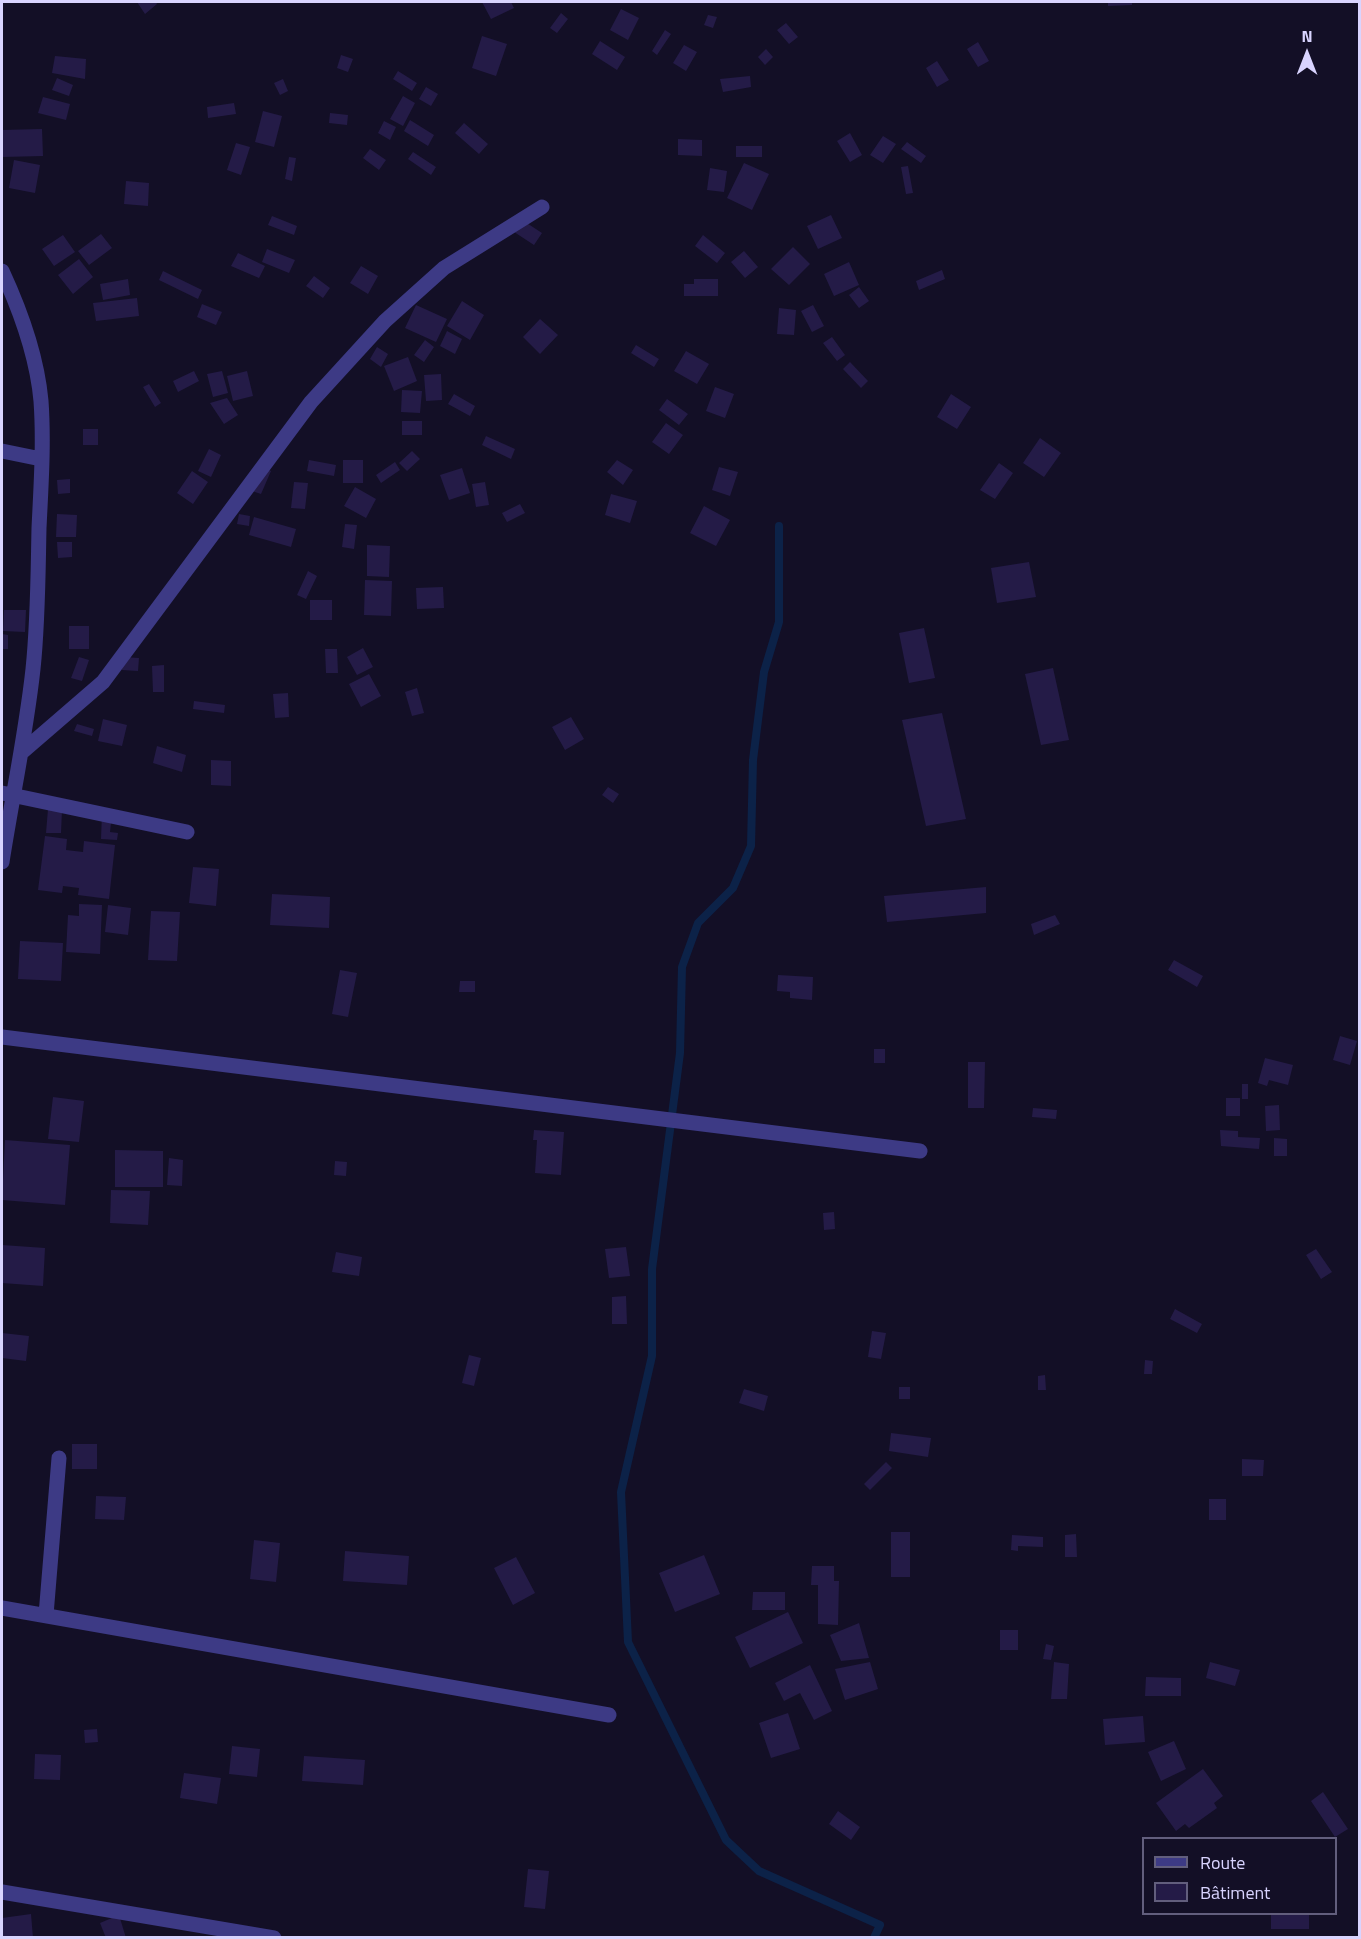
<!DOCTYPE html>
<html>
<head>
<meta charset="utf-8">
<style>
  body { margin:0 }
  #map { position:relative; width:1361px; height:1939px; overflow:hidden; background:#130f26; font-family:"Titillium Web",sans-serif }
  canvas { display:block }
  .frame { position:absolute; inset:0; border:3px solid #d9d4ff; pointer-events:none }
  .legend { position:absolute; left:1142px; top:1837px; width:195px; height:78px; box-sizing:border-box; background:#130f26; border:2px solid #625e7d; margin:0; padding:8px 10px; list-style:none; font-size:18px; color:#d9d4ff }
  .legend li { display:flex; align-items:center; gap:12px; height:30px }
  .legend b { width:30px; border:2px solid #625e7d }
  .north { position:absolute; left:1277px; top:24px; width:60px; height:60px; -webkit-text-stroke:4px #130f26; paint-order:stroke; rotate:0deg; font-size:16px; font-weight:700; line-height:24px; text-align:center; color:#d9d4ff }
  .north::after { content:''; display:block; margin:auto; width:21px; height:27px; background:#d9d4ff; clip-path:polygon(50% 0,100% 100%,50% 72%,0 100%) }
</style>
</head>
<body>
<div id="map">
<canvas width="1361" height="1939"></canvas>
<div class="frame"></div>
<ul class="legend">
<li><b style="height:8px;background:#3d3a85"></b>Route</li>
<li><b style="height:16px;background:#241b47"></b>Bâtiment</li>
</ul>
<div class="north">N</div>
</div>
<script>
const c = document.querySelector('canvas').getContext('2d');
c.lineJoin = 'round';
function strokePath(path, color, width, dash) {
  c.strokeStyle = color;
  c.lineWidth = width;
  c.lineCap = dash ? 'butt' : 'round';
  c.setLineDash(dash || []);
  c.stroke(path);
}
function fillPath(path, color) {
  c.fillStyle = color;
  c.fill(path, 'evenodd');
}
const stream = new Path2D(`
  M779,526V622L764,672L753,760L751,846L733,888L698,923L682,967L680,1053L652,1269V1356L621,1492L628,1642L726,1840L759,1871L880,1925L874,1938`);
const building = new Path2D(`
  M137,2H156L157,4L145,14Z
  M482,2H511L514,8L491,19Z
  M1108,2H1132V5L1108,6Z
  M621,9L639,18L628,40L610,30Z
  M561,13L568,19L557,33L550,28Z
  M708,15L717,17L713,28L704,25Z
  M786,23L798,37L789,44L777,30Z
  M665,30L671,34L657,55L652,51Z
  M482,36L507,44L496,76L472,68Z
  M600,41L625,57L617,70L592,54Z
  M978,42L989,61L978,67L967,49Z
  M684,45L697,52L686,71L673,63Z
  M766,49L773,57L765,65L758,57Z
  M341,55L353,59L348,72L337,68Z
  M55,56L86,59L85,79L52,73Z
  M937,61L949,80L937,87L926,68Z
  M398,71L417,83L412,91L393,79Z
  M750,76L751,87L723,92L720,79Z
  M57,78L73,85L69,96L52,90Z
  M283,79L288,91L280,95L274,83Z
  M426,87L438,94L431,106L419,99Z
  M403,96L415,103L403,126L390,119Z
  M43,97L70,104L66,120L38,113Z
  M234,103L236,114L208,118L207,107Z
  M263,111L282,116L274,147L255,142Z
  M330,113L348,115L347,125L329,123Z
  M410,120L434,135L428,146L404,131Z
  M384,121L396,127L390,140L378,133Z
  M464,123L488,144L479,154L455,133Z
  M42,129L43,156L2,157V130Z
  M850,133L862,155L850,162L837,141Z
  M883,136L896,144L883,163L870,155Z
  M678,139L702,140V156L678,155Z
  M907,142L926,156L921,163L901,149Z
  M236,143L250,147L241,175L227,170Z
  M736,146H762V157H736Z
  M370,149L386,160L379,170L363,158Z
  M413,152L436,167L431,175L408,159Z
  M289,157L296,158L292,181L285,179Z
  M14,160L40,165L35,193L9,188Z
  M744,163L769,174L752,210L727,198Z
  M908,166L913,193L906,194L901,167Z
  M710,168L727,171L724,192L707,190Z
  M126,181L149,183L148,206L124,204Z
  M831,215L842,238L818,249L807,226Z
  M272,216L297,226L294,235L268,225Z
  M516,216L542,233L534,245L508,228Z
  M101,234L112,248L89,265L78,251Z
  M63,235L75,252L54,266L42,249Z
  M703,235L725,253L717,263L695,246Z
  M793,247L810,264L789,285L771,269Z
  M267,249L295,260L289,273L262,262Z
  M744,251L758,267L745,278L731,262Z
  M238,253L265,266L259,278L231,266Z
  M79,259L93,277L73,294L58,275Z
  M849,262L859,285L834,296L824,274Z
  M361,266L378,276L368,294L350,283Z
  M942,270L945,279L919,290L916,281Z
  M163,271L202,290L198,299L159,280Z
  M314,276L330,288L323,298L306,286Z
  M128,279L130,295L103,300L100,284Z
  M694,279H718V296H684V284H694Z
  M859,287L869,301L859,308L849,295Z
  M137,298L139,316L96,321L93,303Z
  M462,301L484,315L470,340L447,326Z
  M202,304L222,312L216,325L197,317Z
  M416,305L447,319L436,342L405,328Z
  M813,305L824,326L812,332L801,311Z
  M779,308L796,310L794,335L777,334Z
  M540,319L558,335L540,354L523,337Z
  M447,331L462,339L455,354L440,346Z
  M832,337L845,355L837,361L823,343Z
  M425,340L434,347L424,362L414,355Z
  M636,345L659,359L654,367L631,353Z
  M377,347L388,354L381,367L370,359Z
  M686,351L709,364L697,384L674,371Z
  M408,357L417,381L394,391L384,366Z
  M850,362L868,381L861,388L843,369Z
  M194,371L199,381L178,392L173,381Z
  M222,371L228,393L213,397L207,374Z
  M247,371L253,396L233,401L227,376Z
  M441,374L442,400L426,401L424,375Z
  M149,384L161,403L155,407L143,387Z
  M715,387L734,394L725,418L706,411Z
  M402,390L422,391L420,413L401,412Z
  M454,394L475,406L470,416L448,404Z
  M951,394L971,407L957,429L937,417Z
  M227,398L238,415L224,424L210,403Z
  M667,399L688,414L679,425L659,410Z
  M402,421H422V435H402Z
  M666,423L683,435L669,454L652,442Z
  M83,429H98V445H83Z
  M486,436L515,449L511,459L482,445Z
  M1040,438L1061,453L1044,477L1023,463Z
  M209,449L221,455L211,477L198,471Z
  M412,451L420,459L407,471L399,463Z
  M309,460L336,465L334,476L307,471Z
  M343,460H363V483H343Z
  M617,460L633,470L623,485L607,472Z
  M395,462L400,470L381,483L376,475Z
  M999,463L1013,473L995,499L980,490Z
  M259,466L271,471L261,494L249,490Z
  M719,467L738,472L730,496L712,490Z
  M462,468L470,493L449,500L440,475Z
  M192,471L208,482L193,504L177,493Z
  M70,479V493L58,494L57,480Z
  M294,482L308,483L305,509L291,508Z
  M485,482L489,505L476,507L472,484Z
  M355,487L376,499L366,518L344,506Z
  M611,494L637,501L630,523L605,515Z
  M520,504L525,513L507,522L502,513Z
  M704,506L730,520L716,546L690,533Z
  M57,514L77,515L76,537H56Z
  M239,514L250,516L249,526L237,524Z
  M254,517L296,529L291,547L249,535Z
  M345,524L357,525L354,549L342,547Z
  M57,542H72V557L58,558Z
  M367,545L390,546L389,577L367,576Z
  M1029,562L1036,597L997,603L991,568Z
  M308,571L317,576L306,599L297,595Z
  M365,580L392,581L391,616L364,615Z
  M443,587L444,608L417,609L416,588Z
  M310,600H332V620H310Z
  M4,610H26L25,632L3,631Z
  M69,626H89V649H69Z
  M924,628L935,678L909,683L899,633Z
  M2,634L8,635V649H2Z
  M363,648L373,667L357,675L347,657Z
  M325,649H337L338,673H326Z
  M79,657L89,660L82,681L71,678Z
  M123,657L139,658L138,671L122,670Z
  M164,665V692H153L152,666Z
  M1053,668L1069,740L1041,745L1025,674Z
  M369,674L381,696L361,707L349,684Z
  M417,688L424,713L412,716L405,692Z
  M288,693L289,717L275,718L273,694Z
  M194,701L225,705L224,713L193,709Z
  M942,713L966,819L926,826L902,720Z
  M571,717L584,739L565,750L552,727Z
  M103,719L127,725L122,746L98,741Z
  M77,724L94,729L92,736L74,731Z
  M157,746L186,755L182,772L153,763Z
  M211,760L231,761V786L211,785Z
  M608,787L619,794L613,803L602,795Z
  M48,809L62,810L61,833H46Z
  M102,812L112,813L110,832L118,833L117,840L101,839Z
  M45,836L67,839L66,850L83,852L84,841L115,845L109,899L78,895L79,888L63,886L62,893L38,890Z
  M193,867L219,869L216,906L189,903Z
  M986,887V913L887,922L884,896Z
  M272,894L330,897L329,928L270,925Z
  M79,904L102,905L100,954L66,952L68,915L79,916Z
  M108,905L131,908L128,935L105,932Z
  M151,911L180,912L177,961L148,960Z
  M1055,915L1060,924L1034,935L1031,924Z
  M20,941L63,943L61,981L18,979Z
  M1174,960L1203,976L1197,987L1168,970Z
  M340,970L357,973L348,1017L332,1014Z
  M778,975L813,977L812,1000L790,998V992L777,991Z
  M460,981H475V992H459Z
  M1340,1036L1357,1041L1350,1065L1333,1060Z
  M874,1049H885V1063H874Z
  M1265,1058L1293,1065L1288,1085L1269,1080L1267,1086L1258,1083Z
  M968,1062H985L984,1108H968Z
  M1242,1084H1248V1099H1242Z
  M53,1097L84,1101L79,1142L48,1139Z
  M1226,1098H1240V1116H1226Z
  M1279,1105L1280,1130L1266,1131L1265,1106Z
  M1033,1108L1057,1110L1056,1119L1032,1117Z
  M534,1130L564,1132L561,1175L535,1173L537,1140H533Z
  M1220,1130L1238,1131V1137L1260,1138L1259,1149L1221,1146Z
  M1274,1138L1287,1139V1156H1274Z
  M5,1140L70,1145L65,1205L2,1200Z
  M115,1150L163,1151V1187H115Z
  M169,1158L183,1160L182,1186L167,1185Z
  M335,1161L347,1162L346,1176L334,1175Z
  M111,1190L150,1191L148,1225L110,1223Z
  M834,1212L835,1229L824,1230L823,1213Z
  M2,1245L45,1248L43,1286L2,1283Z
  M626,1247L630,1276L609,1278L605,1249Z
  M1316,1249L1332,1272L1321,1279L1306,1255Z
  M336,1252L362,1257L359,1276L332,1272Z
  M626,1296L627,1324H612V1297Z
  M1175,1309L1202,1324L1197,1333L1170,1319Z
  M872,1331L886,1333L881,1359L868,1357Z
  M2,1333L29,1336L26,1361L2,1358Z
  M469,1355L481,1358L474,1386L462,1383Z
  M1145,1360L1153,1361L1152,1374H1144Z
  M1045,1375L1046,1390H1038V1376Z
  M899,1387H910V1399H899Z
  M744,1389L768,1396L764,1411L739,1403Z
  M891,1433L931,1438L928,1457L889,1451Z
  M72,1444H97V1469H72Z
  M1242,1459L1264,1460L1263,1476H1242Z
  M886,1462L892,1468L870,1490L864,1484Z
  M96,1496L126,1497L124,1520L95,1519Z
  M1209,1499H1226V1520H1209Z
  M891,1532H910V1577H891Z
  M1076,1534L1077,1557H1065V1535Z
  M1012,1535L1043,1537V1547L1018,1546V1551L1011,1550Z
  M254,1540L280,1543L276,1582L250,1579Z
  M345,1551L409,1556L407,1585L343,1581Z
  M704,1555L720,1594L675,1612L659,1573Z
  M516,1557L535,1593L513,1605L494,1568Z
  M812,1566H834V1581H839L838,1625L818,1624V1585H811Z
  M753,1592H785V1610H752Z
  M788,1612L803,1643L750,1668L735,1637Z
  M859,1623L869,1658L841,1661L830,1635Z
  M1000,1630H1018V1650H1000Z
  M1046,1644L1054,1646L1051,1660L1043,1659Z
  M870,1662L878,1689L845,1700L835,1669Z
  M1054,1662L1069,1664L1067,1699H1051Z
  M1210,1662L1240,1670L1235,1686L1206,1678Z
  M810,1665L832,1711L814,1720L800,1693L784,1701L775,1683Z
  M1146,1677L1181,1678V1696H1145Z
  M788,1713L800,1749L771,1758L759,1723Z
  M1143,1716L1145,1742L1105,1745L1103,1719Z
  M97,1729L98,1742L85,1743L84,1730Z
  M1174,1741L1186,1769L1161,1781L1148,1752Z
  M232,1746L260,1749L257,1777L229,1774Z
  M35,1754L61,1755L60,1780L34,1779Z
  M304,1756L365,1760L363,1785L302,1781Z
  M1203,1769L1223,1796L1214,1803L1217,1808L1189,1828L1185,1824L1176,1831L1156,1803Z
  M184,1773L221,1778L217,1804L180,1798Z
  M1323,1792L1348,1829L1335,1837L1311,1801Z
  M838,1811L860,1827L851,1840L829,1824Z
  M528,1869L549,1871L545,1909L524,1907Z
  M31,1914L33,1938H2V1918Z
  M119,1915L126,1938H106L100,1923Z
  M1271,1915H1309V1929H1271Z`);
const minor = new Path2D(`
  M2,271C21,312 37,356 41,401C44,443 41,486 39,528C38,575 38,622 33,669C26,734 12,798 2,862
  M2,451L41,459
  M22,752L103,682L311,402L385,321L444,268L542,207
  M2,793L187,832
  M2,1037L920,1151
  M2,1608L609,1715
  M46,1615L59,1458
  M2,1892L274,1938`);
strokePath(stream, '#0c2248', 8);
fillPath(building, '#241b47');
strokePath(minor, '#3d3a85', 15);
</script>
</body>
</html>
